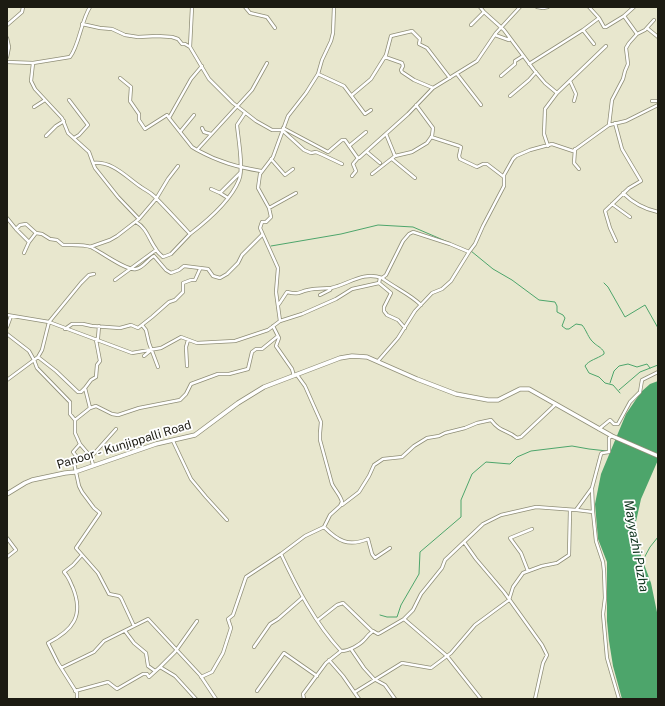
<!DOCTYPE html>
<html>
<head>
<meta charset="utf-8">
<style>
  body { margin:0 }
  #map { position:relative; width:665px; height:706px; overflow:hidden; background:#e8e7ce; font-family:"Public Sans",sans-serif }
  canvas { display:block }
  .frame { position:absolute; inset:0; border:8px solid #1c1b12; pointer-events:none }
</style>
</head>
<body>
<div id="map">
<canvas width="665" height="706"></canvas>
<div class="frame"></div>
</div>
<script>
const c = document.querySelector('canvas').getContext('2d');
c.lineJoin = 'round';
function fillPath(path, color) {
  c.fillStyle = color;
  c.fill(path, 'evenodd');
}
function strokePath(path, color, width, dash) {
  c.strokeStyle = color;
  c.lineWidth = width;
  c.lineCap = dash ? 'butt' : 'round';
  c.setLineDash(dash || []);
  c.stroke(path);
}
function write(font, color, halo, rows, align = 'center') {
  c.font = font + ' "Public Sans",sans-serif';
  c.lineWidth = 3.5;
  c.setLineDash([]);
  c.textBaseline = 'middle';
  c.strokeStyle = halo;
  c.fillStyle = color;
  for (const [text, x, y, turn = 0] of rows) {
    c.save();
    c.translate(x, y);
    c.rotate((+turn || 0) * Math.PI / 180);
    c.textAlign = isNaN(turn) ? turn : align;
    if (halo) c.strokeText(text, 0, 0);
    c.fillText(text, 0, 0);
    c.restore();
  }
}
const water = new Path2D(`
  M658,381V460L641,499L635,526L641,556L651,583L658,617V699H622L613,666L609,641L607,621V562L598,539L595,504L601,474L626,414L641,392L650,384Z`);
const stream = new Path2D(`
  M271,246L341,234L378,225L413,227L464,249
  M471,251L493,269L512,280L539,300L555,302L557,306V312L563,315L565,318L562,326L566,329H569L576,324L582,325C587,331 588,338 594,343C597,346 601,347 604,352V354C597,359 589,360 585,366L589,373L599,377L605,383L613,385L620,393
  M604,283L608,287L625,317L645,305L658,328
  M610,383L614,371L619,366L628,364L637,367L647,364L650,368
  M619,390L640,372L658,365
  M643,560L650,547L658,537
  M380,615L387,617H397L401,605L419,574L420,552L461,517V500L472,474L486,462L510,464L517,457L531,451L572,446L589,449L607,451`);
const street = new Path2D(`
  M245,7L250,13L267,17L275,28
  M480,7L484,12L504,30L534,70L545,83L557,93
  M537,7L543,8L548,7
  M599,18L604,27H606L624,16
  M82,24L100,28L112,29L125,35L138,37L157,36L172,37L178,39L182,44H185L190,47L209,79L233,103L256,121L272,130H282L304,150L311,153L316,152L323,155L342,164
  M7,25L22,12L23,7
  M471,25L484,12
  M647,28L658,37
  M583,30L594,44
  M637,34L645,30L654,20
  M495,35L509,40V37
  M7,38L9,47L7,57
  M190,47L192,7
  M385,57L402,63L403,66L401,70L402,72L414,80L433,88
  M7,62L33,63L70,57C79,46 81,21 90,7
  M33,63L31,81L35,89L62,118L68,133L89,152L93,163C113,161 126,177 141,187C145,190 150,192 154,196C166,208 178,221 190,234C207,221 231,200 239,180C244,169 238,137 237,125L245,113
  M529,64L583,30L599,18L589,7
  M202,66L191,79L169,118L192,147L197,150L252,90L267,63
  M318,74L344,86L365,114L371,110
  M457,74L481,105
  M501,76L515,64V61L523,56
  M120,78L131,87L130,101L139,114V120L145,129L167,115L169,118
  M570,81L576,94L574,101
  M352,95L371,79L386,55L391,36L412,31L420,39L419,44L427,48L450,78
  M510,96L529,80L536,72
  M69,100L88,125L79,135L74,138
  M652,101H658
  M34,107L45,100
  M615,123L622,149L641,181L629,188L605,211L610,228L616,241
  M609,125L612,100L623,79L625,71L628,64L626,48L629,43L637,34L624,16L634,7
  M202,128L204,132L211,134
  M283,128L328,152L342,140H345L357,157L359,158L408,114L433,88L477,61L496,33L520,7
  M180,132L194,115
  M386,134L395,156
  M46,136L56,126L64,121
  M431,137L459,146L461,147L459,156L460,159L477,167L483,164H487L504,177
  M349,146L366,132
  M548,146L544,134L545,109L557,93L606,46
  M575,149L574,163L579,169
  M197,150C219,162 237,167 261,171
  M367,152L380,163
  M271,159L285,175L293,169
  M392,159L415,178
  M93,163L95,168L118,197L139,219L156,199L168,179L178,166
  M372,174L395,156L412,152L427,143L432,136L433,128L416,105
  M352,176L356,171L353,164L358,158
  M211,189L220,193
  M623,193C633,203 644,209 658,212
  M228,198L220,193L240,173
  M612,204L630,217
  M269,208L296,193
  M7,218L16,229L20,225L26,224L36,233L42,234L50,239L57,240L63,245C71,245 83,244 91,247C101,252 126,271 136,269C143,268 148,259 154,256L166,270L171,273L179,270L184,266L208,269L213,276L220,278L227,274L238,263L242,255L262,235
  M136,222C147,228 149,240 156,249C157,252 160,254 163,257L171,254L190,234
  M16,229L29,242
  M90,247L110,240L117,236L139,219
  M469,252L475,244L483,226L504,186V175L513,159L516,156L530,150L552,144L573,151L609,125L626,121L658,105
  M24,253L29,242L36,233
  M380,278L379,283L391,293L384,307V311L387,315L398,320L405,328
  M382,278C395,288 410,294 421,305
  M115,280L156,250
  M320,295L330,290L331,288
  M279,304L287,292C300,295 298,292 308,290C316,288 323,289 331,288C349,284 363,271 382,278L386,275L403,241L409,234L413,232L450,244L469,252L451,281L442,289L432,293L415,311L398,338L378,361
  M7,315L49,322L132,353L161,348L181,337L197,343L235,341L268,330L280,321L302,314L336,299L352,289L379,283
  M280,321L276,292L278,268L260,228L262,222H266L271,217L269,208L258,188L260,174L273,157L288,116L306,93L318,74L322,60L331,41L333,33L334,7
  M142,325L146,330L149,343L158,367
  M99,326L98,338L96,340L100,361L97,365L96,377L91,380L85,388L90,408L75,420V433L80,444L73,452L77,457L74,463L79,486L82,492L94,508L100,513L76,548L98,573L109,594L119,596L121,598L134,626L148,619L200,675L216,699
  M273,326L279,338L276,346L292,369L294,376
  M7,327L11,316
  M65,329L72,324H83L92,326L120,328L131,325L138,328L152,317L169,302L175,300L183,292V283L191,280H195L200,269
  M7,334L29,351L34,360L37,368L70,402V414L75,420
  M144,356L150,351
  M38,357L42,350L49,322L81,283L89,275L94,274
  M187,366L186,347L188,340
  M297,375L305,386L321,422L320,433V440L332,484C335,490 341,496 342,502L340,506L330,515L324,527L305,536L281,554C297,588 315,623 341,651L326,663L303,694L304,699
  M7,380L38,357L56,371L78,392H81L85,388
  M90,408L96,406L112,414L118,415L139,408L180,400L186,394L191,384L218,374H229L248,369L252,352L256,349H262L278,336
  M599,429L610,420L614,424H618L630,402L640,392L642,380L658,372
  M173,441L191,479L206,497L227,520
  M80,444L91,457L93,465
  M91,457L116,429
  M592,489L593,512
  M342,505L359,492L369,476L374,465L383,459L402,457L414,446L427,438L439,436L445,433L465,428L477,423L491,420C501,433 506,429 517,438L521,437L556,404
  M577,510L593,512L596,541L603,562L604,571L605,598L603,614L607,658L619,699
  M324,527C338,541 348,547 368,539L372,554L375,558L390,548
  M7,538L16,550L7,557
  M464,542L476,559L504,592L542,645L547,655L543,663L535,699
  M528,571L521,553L510,538L532,529
  M404,619L447,656L481,699
  M318,620L337,605L343,603L372,631
  M125,631L134,643L146,653L148,666L155,671
  M254,647L270,624L278,619L302,598
  M351,649L364,668L374,679L385,685L395,699
  M341,651C349,651 360,645 365,639C368,635 369,634 373,631L378,634L380,633L404,619L413,610L421,594L442,568L445,560L483,524L501,515L536,507L576,510L592,488L601,454L602,453L609,452V438L612,436
  M329,660L343,676L359,699
  M160,667L175,652L197,621
  M61,668L94,652L104,641L134,626
  M201,677L212,672L223,653L231,628L228,619L233,615L246,577L281,554
  M75,691L108,682L117,689L143,674H147L149,677L160,667L175,676L196,699
  M257,691L284,653L317,676
  M355,692L402,663L431,668L451,653L475,625L509,600L513,587L523,573L542,566L557,563L569,555L570,510
  M77,699V693L58,663L48,643C73,630 84,616 73,588C70,582 69,577 64,572L73,565L81,556`);
const secondary = new Path2D(`
  M7,494L25,483L32,480L65,473L75,472L156,444L195,435L238,403L264,387L340,358L352,356L367,357L417,379L456,394L488,400H498L520,389H529L612,436L658,456`);
const streetNames = [
  ["Panoor - Kunjippalli Road",124,445,-17]
];
const waterNames = [
  ["Mayyazhi Puzha",636,546,80]
];
fillPath(water, '#4da56b');
strokePath(stream, '#4da56b', 1);
strokePath(street, '#8f8e77', 4);
strokePath(secondary, '#8f8e77', 5);
strokePath(street, '#fff', 2.5);
strokePath(secondary, '#fff', 3.5);
write('12px', '#1c1b12', '#fff', streetNames);
write('italic 13px', '#0e331c', '#fff', waterNames);
</script>
</body>
</html>
